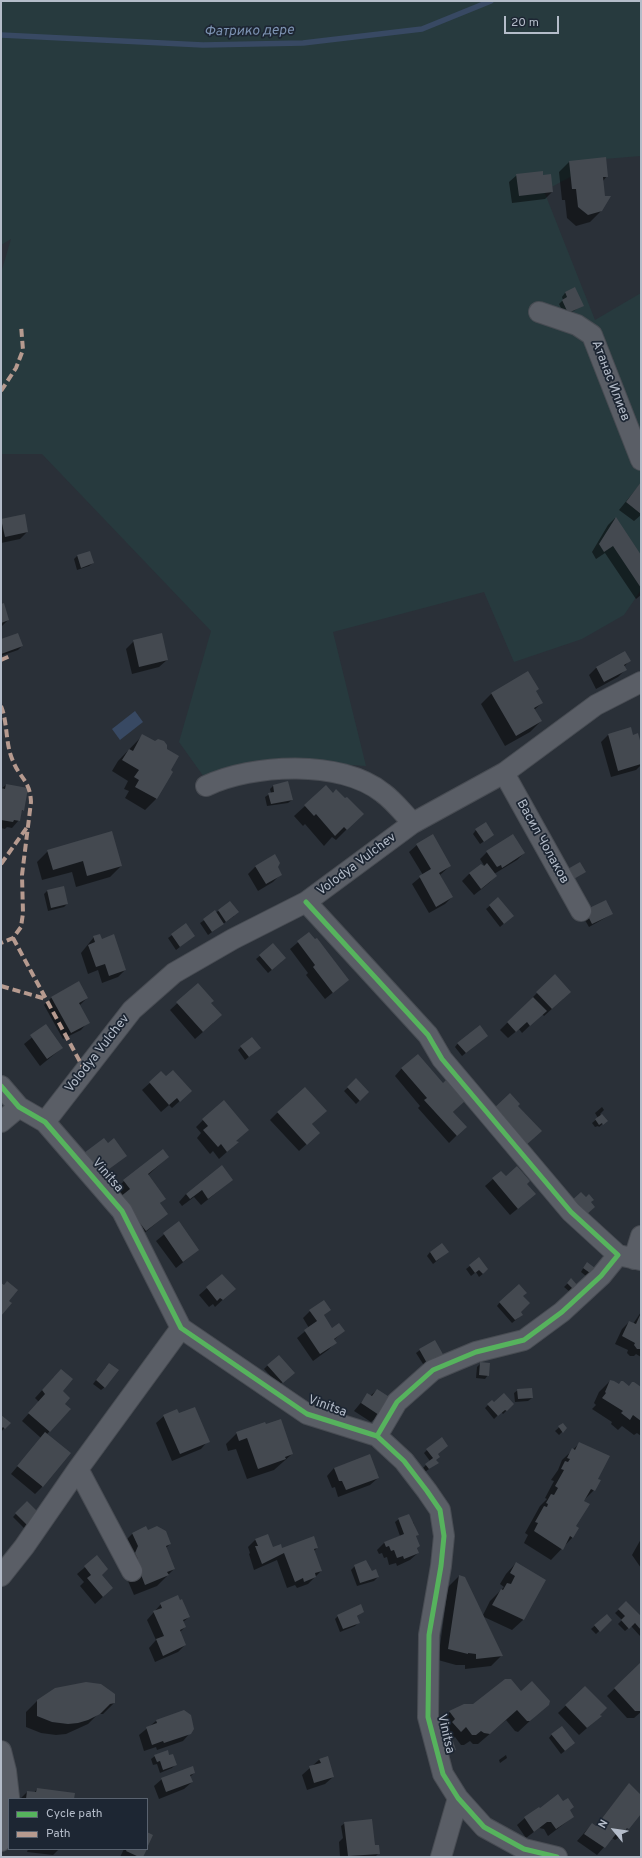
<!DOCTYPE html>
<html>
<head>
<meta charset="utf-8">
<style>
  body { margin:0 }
  #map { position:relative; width:642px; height:1858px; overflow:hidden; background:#2a3038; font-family:Overpass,sans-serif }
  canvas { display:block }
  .frame { position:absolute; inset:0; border:2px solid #b4bcc9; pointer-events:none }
  .legend { position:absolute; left:8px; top:1798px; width:140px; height:52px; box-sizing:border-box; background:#1d2633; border:1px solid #59626f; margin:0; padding:5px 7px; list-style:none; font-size:12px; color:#b4bcc9 }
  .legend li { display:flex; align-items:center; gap:8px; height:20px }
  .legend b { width:20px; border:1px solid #59626f }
  .north { position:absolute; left:594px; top:1810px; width:40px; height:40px; -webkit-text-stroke:3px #1d2633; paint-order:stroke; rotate:299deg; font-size:11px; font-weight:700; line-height:16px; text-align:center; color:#b4bcc9 }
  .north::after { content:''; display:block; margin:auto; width:14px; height:18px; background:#b4bcc9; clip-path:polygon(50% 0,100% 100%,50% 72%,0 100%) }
  .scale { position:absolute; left:504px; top:16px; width:55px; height:18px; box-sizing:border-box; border:2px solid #b4bcc9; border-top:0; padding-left:5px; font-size:12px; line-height:14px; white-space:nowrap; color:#b4bcc9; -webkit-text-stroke:3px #1d2633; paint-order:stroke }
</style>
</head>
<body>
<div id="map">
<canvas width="642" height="1858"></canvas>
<div class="frame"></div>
<ul class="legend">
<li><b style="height:5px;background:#56b35d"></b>Cycle path</li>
<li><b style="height:5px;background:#b69a8f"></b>Path</li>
</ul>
<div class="north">N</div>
<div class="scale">20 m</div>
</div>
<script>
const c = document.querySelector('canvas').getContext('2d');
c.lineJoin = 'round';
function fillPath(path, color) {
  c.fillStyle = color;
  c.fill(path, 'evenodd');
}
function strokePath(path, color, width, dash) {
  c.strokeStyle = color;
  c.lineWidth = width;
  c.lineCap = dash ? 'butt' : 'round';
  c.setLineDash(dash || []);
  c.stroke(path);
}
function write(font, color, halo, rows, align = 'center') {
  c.font = font + ' Overpass,sans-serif';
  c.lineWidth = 3.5;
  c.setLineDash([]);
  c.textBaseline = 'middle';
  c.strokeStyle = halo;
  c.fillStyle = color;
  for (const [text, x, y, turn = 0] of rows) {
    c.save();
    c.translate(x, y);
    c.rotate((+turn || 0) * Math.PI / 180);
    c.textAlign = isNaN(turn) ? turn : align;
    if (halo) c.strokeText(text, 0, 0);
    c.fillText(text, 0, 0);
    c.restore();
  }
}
const green = new Path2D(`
  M1,1H641V156L604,159L544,191L595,320L641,293V590L624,615L582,639L514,662L484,592L333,632L366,766L290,761L204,777L179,742L211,631L42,454H1V273L11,239L1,245Z`);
const water = new Path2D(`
  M135,711L143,722L120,740L112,729Z`);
const shadow = new Path2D(`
  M570,161L607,176L603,181L604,197L601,211L590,222L576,226L567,218L565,200H562L559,172Z
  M517,175L543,176L552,192L545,199L512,203L509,182Z
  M574,289L582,306L565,316L559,304L563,300L562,297L565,293Z
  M641,483V515L634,521L619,510Z
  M24,515L27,532L20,539L1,543V521Z
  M615,518L641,557V595L636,599L605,553L596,559L592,552L608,525Z
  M89,552L93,563L89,566L77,570L74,559L77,556Z
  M1,605L8,620L1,627Z
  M1,640L22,646L18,650L1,656Z
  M134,641L167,660L159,667L132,674L126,649Z
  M625,653L629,661L624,667L625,670L618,677L596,689L589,675L596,668Z
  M492,693L542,703L534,710L541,721L530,732L505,746L481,704Z
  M143,735L172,772L156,799L145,810L125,798L129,791L124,789L128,781L112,771L118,761Z
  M608,735L632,736L641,752V765L636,770L611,777L601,742Z
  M288,783L292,800L288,803L267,806L265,797L271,793L270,789L273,786Z
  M6,785L23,810L20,813L19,820L12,828L7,827L5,829L1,828V789Z
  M326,787L333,794L362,814L336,840L332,837L324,846L305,824L303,826L294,816Z
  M476,830L489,838L480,844L473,834Z
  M417,845L450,866L440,875L452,897L445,904L429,913L412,884L423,875L409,852Z
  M48,851L121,866L110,877L76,887L72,872L42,880L37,862Z
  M487,852L524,853L517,860L494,874L496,876L489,883L474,895L462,881L470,873L485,867L480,859Z
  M274,855L277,867L281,874L273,882L258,891L248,874L255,867Z
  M47,891L67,904L64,907L48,911L44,894Z
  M498,899L509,919L500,927L486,909Z
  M218,911L234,916L208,935L200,923Z
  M612,914L589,927L582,915Z
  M186,925L194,936L176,950L168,938Z
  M309,933L348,980L325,999L306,975L308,973L290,949Z
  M94,937L101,940L125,970L118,977L102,983L98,970L88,974L81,953Z
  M273,945L281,962L268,973L256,959Z
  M198,984L210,1003L213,1023L195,1039L170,1010Z
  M537,993L563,999L544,1016L542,1014L522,1033L519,1029L508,1038L500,1030Z
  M52,997L87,998L79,1006L88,1022L81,1030L63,1039L44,1005Z
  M46,1026L62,1048L40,1066L24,1044Z
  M483,1039L462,1056L455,1047L458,1043Z
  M241,1047L256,1051L245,1060L238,1050Z
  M402,1068L443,1085L464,1101L452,1113L458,1134L449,1143L418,1108L420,1106L395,1076Z
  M161,1073L183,1098L172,1108L169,1105L161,1112L142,1090Z
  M356,1080L368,1092L356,1104L344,1091Z
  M602,1107L604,1110L600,1114L606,1121L599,1127L598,1126L595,1127L592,1123L598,1118L595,1113Z
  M278,1112L318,1118L311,1125V1140L299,1151L270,1120Z
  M203,1120L237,1143L219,1159L213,1151L210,1154L197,1138L201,1133L196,1127Z
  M168,1157L147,1176L165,1198L159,1204L167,1214L135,1241L113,1192L124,1181Z
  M501,1172L506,1177L526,1184L527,1201L510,1215L485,1186Z
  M232,1180L201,1205L194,1197L182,1206L179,1202L186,1194Z
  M178,1223L198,1250L176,1268L156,1241Z
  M430,1252L444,1255L433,1264L427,1256Z
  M479,1259L484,1273L479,1277L476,1272L471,1276L466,1269Z
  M584,1267L590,1273L586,1276L581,1272Z
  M222,1275L234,1289L215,1307L213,1304L209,1307L199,1295Z
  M571,1280L577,1286L570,1292L564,1287Z
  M522,1296L518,1318L512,1323L497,1306L500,1302Z
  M329,1310L323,1316L332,1329L343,1331L334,1340L335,1343L328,1350L313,1361L297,1338L309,1328L303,1318L310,1311Z
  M641,1312V1357L636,1354L634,1356H630L627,1353L628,1350L615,1344L622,1329L629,1322L633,1324Z
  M420,1350L443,1355L425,1367L416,1353Z
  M481,1363L488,1375L485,1379L476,1378L477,1367Z
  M268,1365L290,1376L279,1385L264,1369Z
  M106,1367L105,1387L101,1390L93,1384Z
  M54,1377L61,1391L63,1404L70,1410L47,1434L42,1487L35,1494L11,1474L41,1438L22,1421L39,1402L35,1398Z
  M610,1381L618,1385L641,1387V1436L637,1433L634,1435L622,1426L618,1430L611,1424L612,1422L592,1409L596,1405L594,1403L599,1392Z
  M377,1390L379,1415L371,1422L354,1411L368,1394L370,1396Z
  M518,1390L532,1398L528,1401L515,1402L514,1393Z
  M492,1401L494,1404H513L503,1414L501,1412L494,1419L485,1408Z
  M179,1414L208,1441L201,1449L172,1461L156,1423L164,1416Z
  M1,1416L9,1423L1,1432Z
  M563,1424L566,1428L559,1435L555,1431Z
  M237,1433L292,1454L274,1470L247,1479L236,1449L228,1451L226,1444Z
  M580,1443L594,1490L583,1501L574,1526L577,1528L572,1538L551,1560L524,1543L528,1535L525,1533L540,1506L547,1499L545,1498L554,1481L551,1480L558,1470L562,1460Z
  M427,1450L437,1454L435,1460L437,1463L425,1472L423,1468L430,1461L424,1453Z
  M334,1468L378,1478L370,1485L338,1497L335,1487L332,1488L327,1476Z
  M27,1502L39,1515L25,1529L13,1517Z
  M399,1519L413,1522L418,1535L415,1537L418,1553L410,1560L397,1566L396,1563L389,1565L387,1557L384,1558L382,1553L379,1554L377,1550L385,1542L400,1536L395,1522Z
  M147,1532L170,1544L166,1548L174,1569L157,1586L134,1595L125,1574L122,1544L133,1533Z
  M256,1539L272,1548H317L314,1551L321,1571L308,1584L297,1588L295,1585L287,1588L277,1560L254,1570L249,1554L250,1553L248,1547Z
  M641,1539V1568L632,1555Z
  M97,1557L105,1595L95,1604L80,1586L84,1582L77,1574Z
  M516,1563L523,1620L512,1630L484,1617L502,1655L491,1666L465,1669V1665H456L438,1660L448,1587L459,1576L483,1615L490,1601L504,1587L500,1584L506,1574Z
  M355,1566L371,1572L378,1577L374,1581L357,1586L351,1570Z
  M626,1603L641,1617L640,1636L631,1626L625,1631L618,1624L622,1620L615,1613Z
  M161,1604L189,1617L183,1622L185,1627L180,1632L185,1645L178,1652L155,1662L149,1648L156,1640L147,1620Z
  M363,1612L356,1617L358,1623L355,1626L340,1632L335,1619L338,1616Z
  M607,1615L611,1620L596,1634L591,1629Z
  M640,1664L641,1712L634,1718H627L607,1696Z
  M585,1687L601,1716L579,1735L558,1713Z
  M521,1692L548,1704L518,1732L515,1731L506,1720L478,1744H473L470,1741L464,1745H461L455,1737L449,1742L442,1733L444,1731L439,1723L450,1712Z
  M37,1701L114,1703L103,1714H98L88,1724L66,1734L56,1735L41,1733L26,1727V1712Z
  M156,1721L190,1733L183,1741L157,1750L156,1747L144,1751L139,1735Z
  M552,1734L571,1746L561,1754L549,1738Z
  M452,1742L455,1750L447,1755L444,1747Z
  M506,1755L507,1758L500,1763L499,1760Z
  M155,1756H169L176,1764L172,1768L160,1773L157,1764L153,1765L151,1759Z
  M320,1759L333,1777L325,1784L307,1790L302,1775Z
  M194,1773L190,1777L192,1782L184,1789L159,1799L154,1786L162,1779Z
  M629,1784L641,1796V1812L621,1836L615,1840L612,1838L597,1855L577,1841L592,1824L595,1827Z
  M37,1789L73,1799H20L27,1792L34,1793Z
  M569,1811L573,1817L548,1836L544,1829L539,1828L526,1838L517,1825L525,1818Z
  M345,1823L374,1846L379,1853L375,1857H340L339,1842L343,1838L341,1826Z
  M28,1849H59L53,1855L27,1852Z
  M124,1849H145L141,1857H120Z`);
const stream = new Path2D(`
  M1,35L203,45L303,43L422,29L491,1`);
const building = new Path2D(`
  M606,157L608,177H603L605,196H611L602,211L588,215L578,207L576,189H572L569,161Z
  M543,171V175L551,174L553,192L519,196L516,174Z
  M575,287L584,306L568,313L562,300L567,297L565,292Z
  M641,482V514L626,502Z
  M25,514L28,532L5,537L1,519Z
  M616,517L641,555V588L613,546L604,552L599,544Z
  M90,551L94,563L81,568L77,555Z
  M4,603L9,620L1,623V604Z
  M18,633L23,646L1,654V639Z
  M162,633L168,660L139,667L133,640Z
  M625,651L631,661L624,665L627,670L604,682L596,667Z
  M528,671L539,689L536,691L543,703L534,708L542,721L516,736L491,693Z
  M631,727L633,735L638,733L641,744V764L618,771L608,734Z
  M142,734L155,741L158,739L164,741L167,745V749L179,756L171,770L173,772L157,799L135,787L139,780L134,777L139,770L122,760L129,749L133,751Z
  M288,781L293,800L271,804L268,793L274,792L273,785Z
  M6,784L28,788L24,811L22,810L20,821L14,820L13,822L1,820V788L5,789Z
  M326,785L333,793L336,789L345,798L347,797L364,814L347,830L344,827L335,836L316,814L314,816L304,805Z
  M486,822L494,835L484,842L475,829Z
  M112,831L122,866L87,876L83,861L53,870L47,850Z
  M433,834L451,866L439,873L453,897L436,907L419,876L431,869L416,844Z
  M513,834L525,853L502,868L501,865L497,867L486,851Z
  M275,854L280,863L278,867L282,875L266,884L255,866Z
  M580,862L586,872L572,880L566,870Z
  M487,863L497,876L481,889L469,873L481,864L484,866Z
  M64,886L68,904L51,908L47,890Z
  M498,897L514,916L504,924L489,905Z
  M606,900L613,914L592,924L585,910Z
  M230,901L239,912L226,922L218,910Z
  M215,910L224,924L212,932L203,919Z
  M186,923L195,936L180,947L171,934Z
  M309,932L315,939L317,938L349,980L333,993L313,967L315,965L297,941Z
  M100,934L102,939L114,934L126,970L109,976L105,964L96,967L88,945L95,942L93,936Z
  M273,943L286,958L272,970L259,955Z
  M555,974L571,992L552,1009L536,992Z
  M79,981L88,998L79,1003L90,1023L71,1033L51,997Z
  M198,983L214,1001L211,1003L222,1015L203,1032L176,1002Z
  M533,997L547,1011L530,1026L527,1022L516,1032L507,1022Z
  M46,1024L63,1048L47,1059L30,1035Z
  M480,1025L488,1036L466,1053L457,1043Z
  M252,1037L261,1048L249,1057L240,1046Z
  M418,1054L443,1083L446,1080L465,1101L453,1112L467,1127L457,1136L424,1100L427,1098L401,1068Z
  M173,1070L192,1091L180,1102L177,1098L169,1105L149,1082L161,1071L166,1076Z
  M356,1078L369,1092L360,1101L347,1087Z
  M305,1087L327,1111L312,1124L320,1133L307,1145L277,1112Z
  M510,1093L520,1104L518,1106L542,1131L525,1146L492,1110Z
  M224,1100L249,1130L236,1141L239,1142L227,1152L221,1144L218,1147L203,1130L208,1126L202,1119Z
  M602,1114L608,1121L603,1125L602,1123L599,1125L595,1119Z
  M104,1138L108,1143L114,1138L127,1156L105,1172L106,1174L102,1178L84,1153Z
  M163,1149L169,1157L148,1174L166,1199L160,1203L168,1214L146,1231L120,1197L130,1189L123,1180Z
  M222,1165L233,1180L208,1199L202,1190L190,1199L186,1194Z
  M517,1166L530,1181L527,1184L536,1194L518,1209L492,1178L501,1171L506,1176Z
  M581,1192L586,1197L589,1194L594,1200L591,1202L595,1207L586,1215L569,1203Z
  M179,1221L199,1250L183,1262L163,1233Z
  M442,1243L449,1252L436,1261L430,1252Z
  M479,1257L488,1269L483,1274L479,1270L475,1273L469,1265Z
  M587,1262L595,1268L590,1273L583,1268Z
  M222,1274L236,1289L223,1300L220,1298L217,1301L206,1287Z
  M571,1278L578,1286L574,1290L567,1283Z
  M7,1281L18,1290L9,1301L12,1303L1,1316V1283L4,1285Z
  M519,1284L527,1293L523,1296L530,1303L521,1312L523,1315L515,1320L499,1302Z
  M324,1300L331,1310L324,1315L332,1328L339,1323L345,1331L334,1339L337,1343L320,1354L304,1330L317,1321L309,1310Z
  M641,1313V1349H637L634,1345L635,1343L622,1336L629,1321L636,1324Z
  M435,1340L444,1356L428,1365L419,1349Z
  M279,1355L295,1373L283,1383L267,1365Z
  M480,1362L490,1363L489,1376L479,1375Z
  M109,1363L119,1370L105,1388L96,1380Z
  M61,1369L73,1379L63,1391L70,1398L65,1404L71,1409L50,1432L28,1413L45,1394L42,1390Z
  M610,1380L614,1381L619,1384L621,1381H623L629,1386L632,1382H634L641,1387V1421L633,1415L630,1420L621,1413L623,1411L602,1398L606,1393L605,1392Z
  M532,1388L533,1398L518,1399L517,1389Z
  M377,1389L391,1398L379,1415L361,1403L367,1393L372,1396Z
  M504,1393L514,1404L507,1411L505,1410L498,1416L487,1404L492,1400L494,1402Z
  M195,1407L210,1442L180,1454L163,1415L177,1409L179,1413Z
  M1,1415L11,1423L5,1429L3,1427L1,1429Z
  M281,1419L293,1454L285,1457L286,1459L258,1469L247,1438L239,1441L236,1432L265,1422L266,1424Z
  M563,1423L567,1428L563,1433L558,1426Z
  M45,1432L71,1453L43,1487L17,1466Z
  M442,1437L448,1446L438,1454L440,1457L436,1460L439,1463L429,1469L425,1464L433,1458L426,1449Z
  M579,1442L610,1456L598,1479L601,1480L595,1491L591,1489L584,1501L590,1504L576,1526L579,1528L573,1538L570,1536L563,1550L534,1531L538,1523L535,1522L544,1506L547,1507L548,1504L546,1503L551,1494L554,1495L558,1488L555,1486L564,1470L561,1469L565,1461L568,1462L570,1459L567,1458L572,1448L575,1450Z
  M370,1454L379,1478L346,1490L342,1481H339L334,1468Z
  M27,1501L41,1515L29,1527L15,1513Z
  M409,1514L419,1535L416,1536L420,1546L417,1548L419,1553L404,1559L403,1556L397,1558L394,1550L391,1551L389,1546L386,1547L384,1542L404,1534L398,1518Z
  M146,1526L148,1530L157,1526L166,1531L171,1544L166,1546L175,1569L167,1572L169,1575L145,1585L136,1562L138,1559L135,1553L138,1546L132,1533Z
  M268,1534L273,1547L281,1544L282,1548L314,1536L318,1548L314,1549L322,1571L315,1573L316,1577L304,1582L303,1578L295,1582L284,1553L262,1564L255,1546H258L255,1539Z
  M97,1555L108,1569L102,1575L113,1588L103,1597L87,1578L91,1575L84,1566Z
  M366,1560L372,1571L376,1569L379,1577L360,1583L354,1565Z
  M516,1562L546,1580L524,1620L492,1605L501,1589L503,1590L507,1583L511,1584L515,1576L510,1573Z
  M459,1575L465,1577L503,1656L476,1659V1654L468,1653V1654L448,1649Z
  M178,1595L180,1600L182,1599L190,1617L183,1620L186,1627L180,1630L186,1645L163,1656L156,1639L164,1636L153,1611L162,1608L160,1603Z
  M626,1601L641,1616V1630L635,1623L629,1629L621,1620L625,1616L618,1609Z
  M361,1604L364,1612L357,1616L360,1623L343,1629L337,1615Z
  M607,1614L612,1620L600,1632L594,1625Z
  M640,1663L641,1711H635L614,1688Z
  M505,1679H511L521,1691L532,1681L550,1701L549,1705L530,1721H527L517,1710L490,1734L484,1733L481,1731L476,1735H472L466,1727L461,1732L452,1722L455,1719L449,1711L464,1704H473Z
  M86,1682L101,1684L115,1694V1703L110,1704L100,1714L88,1720L78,1723L68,1724L52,1722L37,1716V1700L55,1688Z
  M585,1686L607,1708L600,1715L602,1716L587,1728L565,1705Z
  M184,1710L191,1715L194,1729L191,1734L164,1743L163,1741L152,1745L146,1727L157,1723L156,1720Z
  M562,1726L575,1743L565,1751L551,1734Z
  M453,1741L456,1750L450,1752L447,1743Z
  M168,1750L169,1755L173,1754L177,1765L163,1770L160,1761L157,1762L154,1755Z
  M328,1756L334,1777L314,1783L309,1766L321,1763L319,1759Z
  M193,1766L195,1773L190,1775L193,1782L166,1792L161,1778Z
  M629,1783L641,1795V1814L629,1829L627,1828L623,1834L619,1830L605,1848L584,1834L592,1823L596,1826Z
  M37,1788L75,1793L74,1799H26L27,1791L36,1792Z
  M558,1794L563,1801L568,1798L574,1807L570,1810L574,1817L556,1829L551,1822H547L534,1832L524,1817L539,1807L540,1808Z
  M372,1819L375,1845H379L380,1854L348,1856L344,1822Z
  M147,1832L153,1835L147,1848Z
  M127,1849H147L143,1857H139L126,1851Z`);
const minor = new Path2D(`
  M539,312L577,325L592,335L641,460
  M504,773L581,911
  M206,786C252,764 341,759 383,793C394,801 403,813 413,823
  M306,902L428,1035L442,1059L571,1212L618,1255L641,1260
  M1,1086L19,1107L45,1122L122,1211L181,1328L307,1414L377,1436L404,1461L427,1491L440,1510L444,1536L441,1566L429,1635L428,1717L443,1774L458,1798L484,1827L524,1849L557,1857
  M1,1122L19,1107
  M45,1122L132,1010L174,973L233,939L306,902L413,823L504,773L596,705L641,682
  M634,1259L641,1236
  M377,1436L397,1402L433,1370L476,1352L524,1340L562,1312L601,1276L618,1255
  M78,1469L132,1571
  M1,1576L24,1547L78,1469L181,1328
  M1,1751L6,1771L9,1797L1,1841
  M441,1857L458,1798`);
const quiet = new Path2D(`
  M1,391L16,368L23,350L21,325
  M1,660L10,656
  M1,706C8,723 5,744 13,761C20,779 30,780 31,802L22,875L23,913L21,927L13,938L1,943
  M1,864L28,826
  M13,938L85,1071
  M1,986L46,999`);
const cycleway = new Path2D(`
  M306,902L428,1035L442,1059L571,1212L618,1255L601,1276L562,1312L524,1340L476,1352L433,1370L397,1402L377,1436
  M1,1086L19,1107L45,1122L122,1211L181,1328L307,1414L377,1436L404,1461L427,1491L440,1510L444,1536L441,1566L429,1635L428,1717L443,1774L458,1798L484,1827L524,1849L557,1857`);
const streetNames = [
  ["Атанас Илиев",610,381,69],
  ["Васил Чолаков",542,842,61],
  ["Volodya Vulchev",357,865,-37],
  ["Volodya Vulchev",98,1054,-52],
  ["Vinitsa",107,1176,49],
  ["Vinitsa",327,1407,20],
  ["Vinitsa",445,1734,77]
];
const waterNames = [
  ["Фатрико дере",249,32,-1]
];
fillPath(green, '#273a3e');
fillPath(water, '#384963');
fillPath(shadow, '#0007');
strokePath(stream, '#384963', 5.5);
fillPath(building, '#444950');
strokePath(minor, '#484c53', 22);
strokePath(minor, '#5a5e66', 20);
strokePath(quiet, '#b69a8f', 4, [8, 4]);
strokePath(cycleway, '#56b35d', 5);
write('13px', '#b4bcc9', '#1d2633', streetNames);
write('italic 14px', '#7c92b1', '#1d2633', waterNames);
</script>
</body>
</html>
